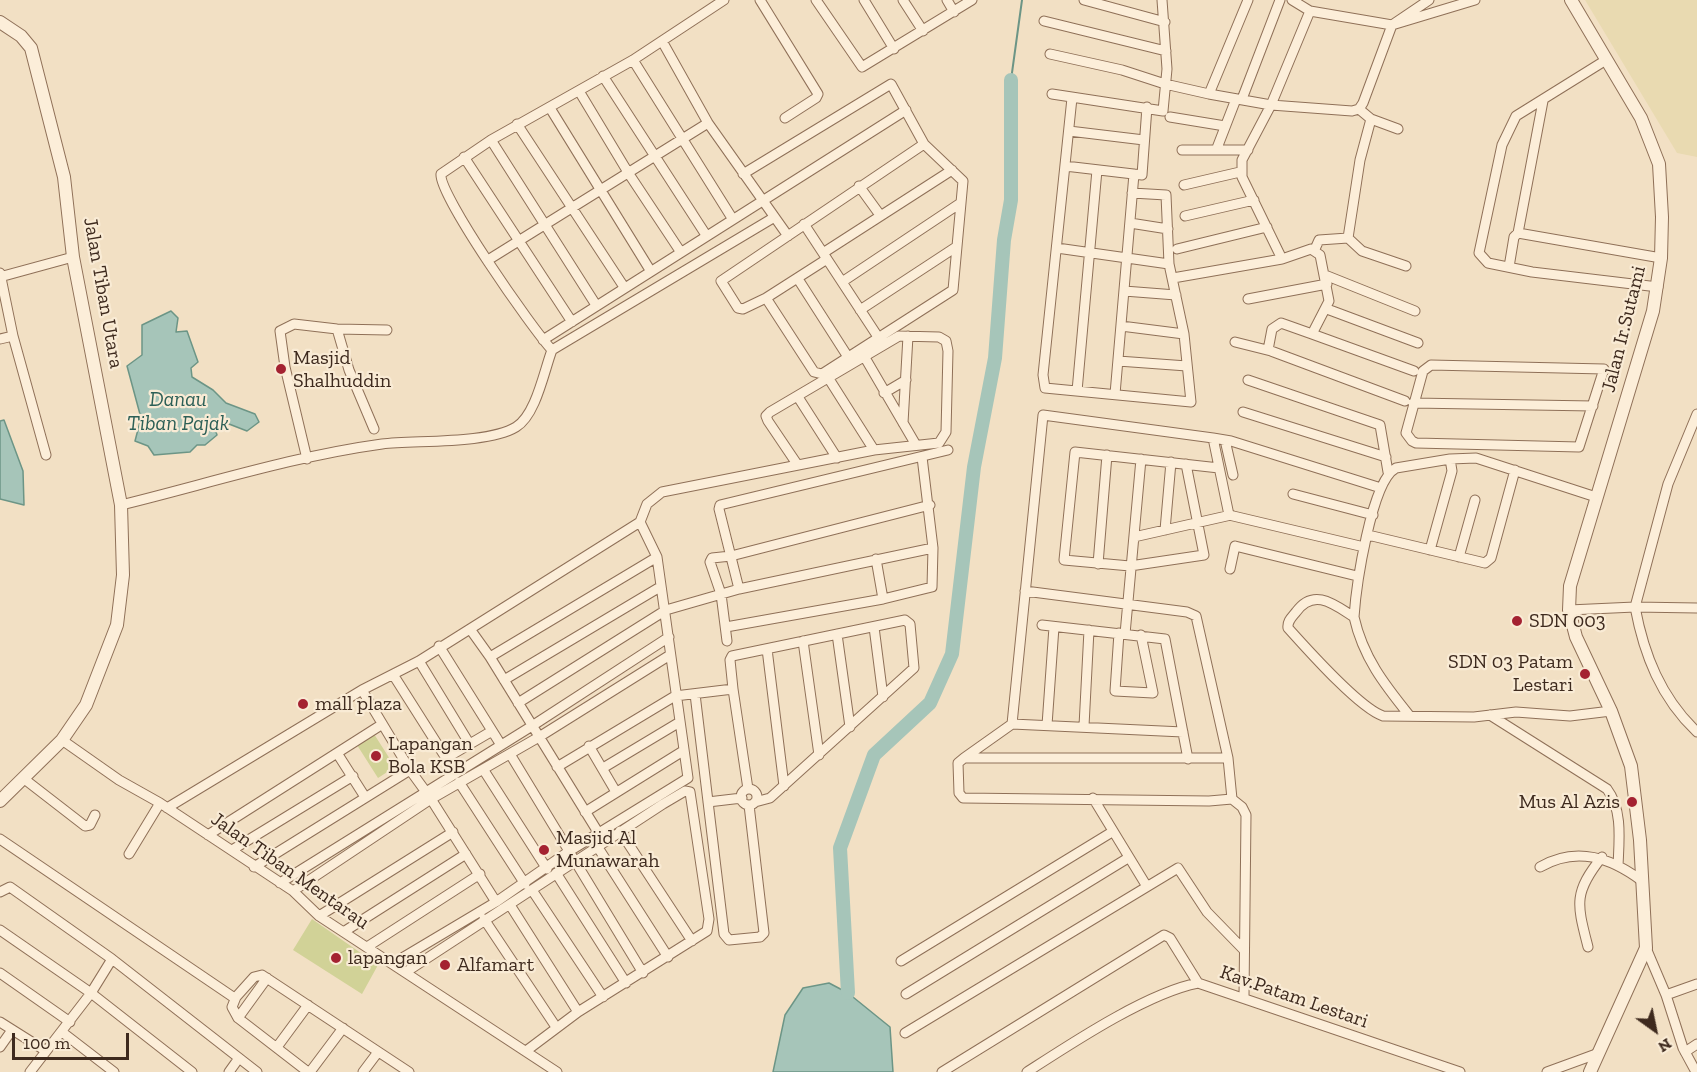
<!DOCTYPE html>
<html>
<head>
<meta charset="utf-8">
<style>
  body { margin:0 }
  #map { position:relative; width:1697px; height:1072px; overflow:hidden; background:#f2e0c4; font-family:"Zilla Slab",serif }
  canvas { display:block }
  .north { position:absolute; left:1625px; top:1000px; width:60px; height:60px; -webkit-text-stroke:4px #f9ebd5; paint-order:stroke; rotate:147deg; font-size:16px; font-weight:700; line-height:24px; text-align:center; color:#3e2a1e }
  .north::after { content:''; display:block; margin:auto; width:21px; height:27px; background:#3e2a1e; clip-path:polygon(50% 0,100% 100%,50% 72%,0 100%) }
  .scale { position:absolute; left:12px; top:1033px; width:117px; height:27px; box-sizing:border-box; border:3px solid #3e2a1e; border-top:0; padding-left:8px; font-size:18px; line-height:21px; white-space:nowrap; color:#3e2a1e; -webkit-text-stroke:4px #f9ebd5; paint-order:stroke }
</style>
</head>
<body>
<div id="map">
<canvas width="1697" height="1072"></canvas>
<div class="north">N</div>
<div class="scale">100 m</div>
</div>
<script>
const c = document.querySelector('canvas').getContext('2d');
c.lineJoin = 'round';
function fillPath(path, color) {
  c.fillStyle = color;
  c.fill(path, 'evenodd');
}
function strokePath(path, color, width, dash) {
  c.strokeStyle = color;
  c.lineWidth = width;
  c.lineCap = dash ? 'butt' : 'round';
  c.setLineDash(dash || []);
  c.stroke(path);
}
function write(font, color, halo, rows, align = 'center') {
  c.font = font + ' "Zilla Slab",serif';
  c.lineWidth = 4.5;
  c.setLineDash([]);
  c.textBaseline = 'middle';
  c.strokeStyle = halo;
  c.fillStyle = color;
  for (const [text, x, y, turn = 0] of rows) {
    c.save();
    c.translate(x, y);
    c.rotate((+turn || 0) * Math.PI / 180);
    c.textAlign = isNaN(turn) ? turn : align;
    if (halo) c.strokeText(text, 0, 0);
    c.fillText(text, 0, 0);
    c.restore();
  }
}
const farmland = new Path2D(`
  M1585,0H1697V157L1677,153Z`);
const green = new Path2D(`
  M374,734L395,767L378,778L357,745Z
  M312,919L378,965L362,994L293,950Z`);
const water = new Path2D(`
  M171,311L178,318L176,332L187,331L198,362L191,368L192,377L213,390L226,403L255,414L259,422L247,431L229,424H219L215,429L217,435L205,445H197L190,452L154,455L148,446L135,441L141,418L127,366L142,355V325Z
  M4,420L23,471L24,505L0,499V421Z
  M829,983L848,993L890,1027L893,1072H773L785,1015L803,988Z`);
const stream = new Path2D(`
  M1011,80L1022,0`);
const river = new Path2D(`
  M848,993L840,848L874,755L930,703L952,654L974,467L995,358L1004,240L1011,200V80`);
const minor = new Path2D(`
  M760,0L818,94L816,98L785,118
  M816,0L862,67L972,0
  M864,0L894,49
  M903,0L923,31
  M947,0L954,12
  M1084,0L1165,22
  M1292,0L1310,11
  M1044,21L1166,51
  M662,41L708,123L788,236
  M1050,54L1122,70L1165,84L1209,94L1271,105L1352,111L1359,109L1363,103L1392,25L1429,0
  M633,60L732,218
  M1606,60L1516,116L1502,145L1479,253L1488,263L1532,272L1658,287
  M603,76L706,235
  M579,91L629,174L680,251
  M1052,94L1163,111L1167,69L1162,0
  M1209,94L1248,0
  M1242,99L1280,0
  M550,108L650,270
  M1359,109L1371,119L1398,129
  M1170,117L1225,126
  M517,124L624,287
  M1069,131L1144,140
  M491,140L596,305
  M1217,148L1236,99
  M1182,150H1248
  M464,157L572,322
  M1065,166L1142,175L1147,107
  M743,174L891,84L924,144L963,181L953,290L822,374L814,372L766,298
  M1184,185L1240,172
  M859,186L880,215
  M1132,193L1166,195L1169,264
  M1185,216L1254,200
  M1130,223L1168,229
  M804,224L880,340
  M1518,233L1661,258
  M1348,238L1360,160L1371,119
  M1057,248L1169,264L1184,334L1191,402L1045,388L1043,375L1072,98
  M1177,249L1267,227
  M1315,249L1319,240L1348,238L1362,251L1406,266
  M823,253L952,170
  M827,259L766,298L743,309L738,308L721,281L924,144
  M488,260L708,123
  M1509,267L1514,237L1518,233L1543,101
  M0,273L13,336L0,339
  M1325,275L1415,311
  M0,277L73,257
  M1173,278L1282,259
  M798,279L848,357
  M842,282L959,204
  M1124,291L1176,295
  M1248,299L1327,284
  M1327,309L1418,343
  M860,310L956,247
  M1121,326L1184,334
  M337,329L349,370L374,429
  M13,336L46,455
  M543,340L906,110
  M1235,342L1271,351L1405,401
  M552,350L773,218
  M1268,350L1272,329L1281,323L1312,334
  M864,356L916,445
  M1118,361L1187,366
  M1431,365L1604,369L1579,447L1416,443L1412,441L1406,433L1423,371Z
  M1414,371L1312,334L1329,301L1320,255L1311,249L1282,259L1242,177V160L1271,105L1310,11L1392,25L1475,0
  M829,379L874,450
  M1248,380L1380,425L1388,472
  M1077,391L1097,170
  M884,393L906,380
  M1115,394L1134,174
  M798,397L837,458
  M1413,403L1593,406
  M1243,412L1386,457
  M903,423L908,336
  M1213,438L1231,441L1381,488
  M1225,440L1233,475
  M307,459L285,367L280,331L294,324L337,329L387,330
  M1186,464L1204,555L1130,566L1064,560L1075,452L1219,468
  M1293,494L1373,515
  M121,505C207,484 294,456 382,444C417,440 488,444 516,427C536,415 544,371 552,350C533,330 438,194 441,174L491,140L633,60L724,0
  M1165,530L1171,462
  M1368,535L1485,563L1491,558L1515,470
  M1134,537L1231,515
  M1430,550L1452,471L1450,459
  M1459,557L1475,500
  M876,559L883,599
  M1098,564L1107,455
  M1230,569L1235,546L1357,576
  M739,589L719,509L720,505L948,450
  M1025,591L1187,612L1196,616L1228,758
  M1697,608L1635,607C1644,655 1661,698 1697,732
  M1569,610L1635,607L1668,484L1697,414
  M1354,617C1356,588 1371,481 1396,468L1450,459L1476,458L1596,497
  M1042,625L1165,639L1188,759
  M726,627L883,599L932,587L933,548L922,457
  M874,627L883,697
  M470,629L490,657L601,837
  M1119,633L1115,691L1153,693L1141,635
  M837,634L850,727
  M1125,634L1141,459
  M727,641L721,594L710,562L712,558L731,556L930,505
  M803,641L819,755
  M439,646L501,745
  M767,649L784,786
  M490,657L657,557
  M419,661L469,743
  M394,676L446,758L492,731
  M504,680L660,587
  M733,689L730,660L732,656L905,620L910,624L914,668L770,798L755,802
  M362,690L410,770L426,792
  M695,694L724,934L729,940L760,937L764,933L749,805
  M518,703L666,610L739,589L933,548
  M1409,715C1384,684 1363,657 1354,617C1335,605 1314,587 1296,612C1292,617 1287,621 1288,628C1307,649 1359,708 1383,716L1474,717L1516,712L1570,716L1611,711
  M1490,715L1607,789C1623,810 1619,841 1618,866
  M1012,724L1043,415L1213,438L1229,515L1364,547
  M1047,725L1054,627
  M1084,726L1089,630
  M62,740L119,780L160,803L293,891L319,916L557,1072
  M589,746L616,792
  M337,753L365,797
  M510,754L643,973
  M964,758L1012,724L1183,732
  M557,767L675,696L733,689L748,789
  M603,768L678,723
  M483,769L547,869
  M23,778L85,826L90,825L95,815
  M459,782L525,884
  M741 797a8 8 0 1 1 16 0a8 8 0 1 1-16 0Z
  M1093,798L1146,885
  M431,799L496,902
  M1232,799L1209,801L963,798L959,793L958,763L964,758H1228L1232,799L1242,807L1246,815L1244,996
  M708,802L742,798
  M167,808L362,690L419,661L640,522L647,504L662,492L874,450L939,443L946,432L948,351L946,341L939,337L899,336L770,412L766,416L768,421L797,464
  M585,812L683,751
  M620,831L692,941
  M208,835L381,725
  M0,839L233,997H236L254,977L262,975L409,1072
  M597,846L668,957
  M232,850L353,776
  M129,854L160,803
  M254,867L410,770
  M1540,867C1576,846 1610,857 1642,881
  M556,873L626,983
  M280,883L532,726L669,637
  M532,890L603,997
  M293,891L431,799L539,737L670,655
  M0,892L10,887L112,959L257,1072
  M510,905L578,1012
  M319,916L453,832
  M484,919L556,1027
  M0,930L91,993L192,1072
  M345,931L466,854
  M367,947L480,874
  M1588,947C1577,904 1573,893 1602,857
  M1646,948L1666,995L1683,1048L1696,1072
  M901,961L1112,832
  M392,964L496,902L568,852L688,778L657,557L640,522
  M406,972L663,804L685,791L690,792L709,919L707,931L578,1012L526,1051
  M0,973L70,1022
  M906,994L1128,858
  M1666,995L1697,984
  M236,997L232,1007L238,1018L308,1072
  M238,1018L267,978
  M0,1022L46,1051
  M62,1032L114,1072
  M905,1033L1178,868L1207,912L1243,949
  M0,1047L12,1030
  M277,1047L308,1005
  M1685,1052L1697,1044
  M30,1072L91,993L112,959
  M229,1072L239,1058
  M310,1072L343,1028
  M363,1072L378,1052
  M942,1072L1164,935L1170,938L1198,983
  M1027,1072C1072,1043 1147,993 1198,983L1460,1072
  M1547,1072L1599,1053`);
const tertiary = new Path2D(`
  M1571,0L1641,118L1659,164L1662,217L1661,258L1653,311L1570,586L1569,610L1576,637L1611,711L1631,766L1640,840L1646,948L1590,1072
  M0,22L21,36L31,48L64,177L73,257L121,505L123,575L117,625L86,705L62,740L0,801`);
const markers = [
  [281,369,6,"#a42231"],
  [1517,621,6,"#a42231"],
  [1585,674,6,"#a42231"],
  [303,704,6,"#a42231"],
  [376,756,6,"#a42231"],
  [1632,802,6,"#a42231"],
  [544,850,6,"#a42231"],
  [336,958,6,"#a42231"],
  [445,965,6,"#a42231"]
];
const streetNames = [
  ["Jalan Tiban Utara",103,293,80],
  ["Jalan Ir.Sutami",1624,329,-76],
  ["Jalan Tiban Mentarau",290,871,35],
  ["Kav.Patam Lestari",1294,997,19]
];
const poiNames = [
  ["Masjid",293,358],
  ["Shalhuddin",293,381],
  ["SDN 003",1529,621],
  ["SDN 03 Patam",1573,662,"right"],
  ["Lestari",1573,685,"right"],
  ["mall plaza",315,704],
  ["Lapangan",388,744],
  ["Bola KSB",388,767],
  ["Mus Al Azis",1620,802,"right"],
  ["Masjid Al",556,838],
  ["Munawarah",556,861],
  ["lapangan",348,958],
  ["Alfamart",457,965]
];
const waterNames = [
  ["Danau",178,400],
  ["Tiban Pajak",178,424]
];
fillPath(farmland, '#e9dab1');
fillPath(green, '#d1d297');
fillPath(water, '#a6c5b9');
strokePath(water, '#6c9586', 1.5);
strokePath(stream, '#6c9586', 2);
strokePath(river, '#a6c5b9', 14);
strokePath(minor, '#8f7058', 11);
strokePath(tertiary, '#8f7058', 14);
strokePath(minor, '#fceed9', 9);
strokePath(tertiary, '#fceed9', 12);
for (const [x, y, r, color] of markers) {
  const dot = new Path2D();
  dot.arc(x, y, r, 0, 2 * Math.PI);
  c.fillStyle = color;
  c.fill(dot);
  strokePath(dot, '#f9ebd5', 2);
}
write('20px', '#3e2a1e', '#f9ebd5', streetNames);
write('20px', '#3e2a1e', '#f9ebd5', poiNames, 'left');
write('italic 21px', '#2c5f56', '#f9ebd5', waterNames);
</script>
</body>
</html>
